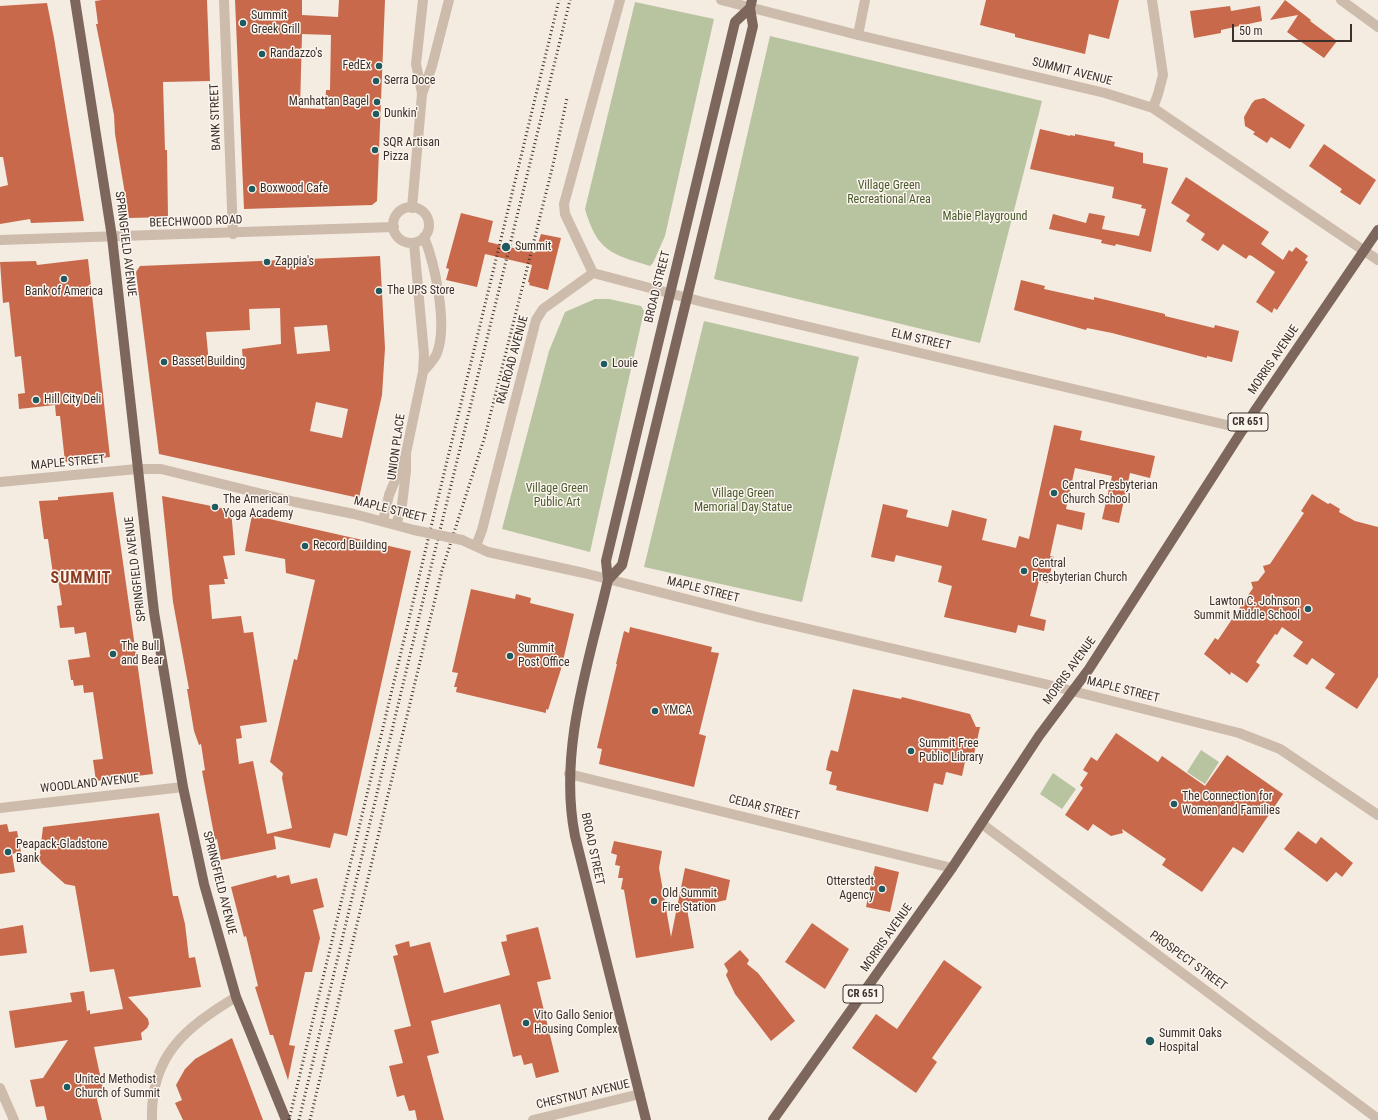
<!DOCTYPE html>
<html>
<head>
<meta charset="utf-8">
<style>
  body { margin:0 }
  #map { position:relative; width:1378px; height:1120px; overflow:hidden; background:#f4ebe1; font-family:"Roboto Condensed",sans-serif }
  canvas { display:block }
  .scale { position:absolute; left:1232px; top:24px; width:120px; height:18px; box-sizing:border-box; border:2px solid #3b302b; border-top:0; padding-left:5px; font-size:12px; line-height:14px; white-space:nowrap; color:#3b302b; -webkit-text-stroke:3px #fbf5ee; paint-order:stroke }
</style>
</head>
<body>
<div id="map">
<canvas width="1378" height="1120"></canvas>
<div class="scale">50 m</div>
</div>
<script>
const c = document.querySelector('canvas').getContext('2d');
c.lineJoin = 'round';
function fillPath(path, color) {
  c.fillStyle = color;
  c.fill(path, 'evenodd');
}
function strokePath(path, color, width, dash) {
  c.strokeStyle = color;
  c.lineWidth = width;
  c.lineCap = dash ? 'butt' : 'round';
  c.setLineDash(dash || []);
  c.stroke(path);
}
function write(font, color, halo, rows, align = 'center') {
  c.font = font + ' "Roboto Condensed",sans-serif';
  c.lineWidth = 3;
  c.setLineDash([]);
  c.textBaseline = 'middle';
  c.strokeStyle = halo;
  c.fillStyle = color;
  for (const [text, x, y, turn = 0] of rows) {
    c.save();
    c.translate(x, y);
    c.rotate((+turn || 0) * Math.PI / 180);
    c.textAlign = isNaN(turn) ? turn : align;
    if (halo) c.strokeText(text, 0, 0);
    c.fillText(text, 0, 0);
    c.restore();
  }
}
const green = new Path2D(`
  M635,2L714,19L665,236L653,263L650,266C611,254 597,251 585,209Z
  M770,36L1042,101L980,343L714,279Z
  M595,299H609L641,306L644,311L590,552L502,529L549,351L565,312Z
  M704,321L859,357L802,602L644,567Z
  M1201,750L1219,762L1205,784L1187,772Z
  M1053,773L1076,789L1062,809L1040,794Z`);
const building = new Path2D(`
  M102,0H207L210,81L163,82L165,150H167L168,217L129,218L115,134L114,115L96,24H98L95,1Z
  M235,0H302V15L338,17L339,0H385L377,201L372,205L244,209ZM302,34L331,35L330,90H326L325,109L300,108Z
  M986,0H1119L1109,39L1089,34L1085,54L1015,37V34L980,25Z
  M1285,0L1311,20L1310,21L1337,41L1324,58L1287,32L1298,15L1270,20Z
  M47,3L54,38L84,221L31,223L30,219L0,224V187L8,185L3,157H0V6Z
  M1230,6L1231,11L1260,6L1262,21L1221,30V33L1194,38L1190,11Z
  M1264,98L1305,125L1290,149L1271,137L1267,143L1253,134L1255,132L1245,126L1244,117L1252,103L1255,100Z
  M1040,129L1070,136V135L1075,136V134L1115,142L1114,146L1143,153V163L1168,168L1151,252L1116,244L1115,246L1101,243L1102,240L1049,229L1053,214L1086,223L1089,213L1105,216L1102,229L1139,236L1146,209L1141,208L1142,205L1112,198L1114,187L1030,169Z
  M1324,144L1376,180L1360,205L1340,192L1342,189L1309,166Z
  M1186,177L1269,232L1261,244L1283,260L1289,250L1292,252L1296,247L1308,256L1305,260L1308,262L1277,310L1274,308L1272,313L1256,302L1275,272L1252,256L1249,255L1246,259L1223,244L1218,251L1201,240L1205,234L1186,221L1190,215L1171,203Z
  M461,213L493,221L488,242L535,253L541,234L561,238L548,290L529,285L530,283L528,282L532,265L485,254L477,287L446,280L449,269L446,268Z
  M380,256L385,348L382,395L359,498L159,454L136,272L140,266ZM280,308L281,344L242,349L243,360L209,363L206,332L250,330L249,309ZM327,325L330,351L297,354L294,327ZM316,402L348,409L342,438L310,431Z
  M88,259L110,457L65,462L60,416H56L55,405L19,409L18,394L25,393L21,356L15,357L9,302L3,303L0,262L36,261L37,265Z
  M1021,280L1045,286L1044,289L1094,300V297L1165,314V316L1214,328L1215,325L1239,331L1232,362L1207,356V358L1112,333L1087,328L1086,330L1014,310Z
  M1054,425L1082,431L1080,440L1155,456L1150,478L1130,473L1119,523L1102,519L1112,476L1075,468L1066,509L1085,513L1082,530L1057,524L1050,556L1054,557L1048,583L1039,581L1030,616L1046,620L1044,631L1018,625L1016,633L944,617L952,586L938,582L942,566L896,555L894,562L871,557L883,504L908,510L906,517L948,527L952,510L987,519L982,540L1016,548L1019,536L1029,539Z
  M113,492L153,774L96,781L93,760L103,759L93,692L84,693L83,685L74,686L73,680H71L68,660L90,657L86,632L75,634L74,627L60,628L57,606L62,605L57,573L53,574L48,539H44L39,501L58,500V497Z
  M1312,494L1328,504L1330,503L1340,509L1339,512L1355,521L1378,527V677L1357,709L1325,688L1335,674L1312,658L1307,665L1293,656L1303,642L1282,627L1277,635L1275,634L1256,662L1260,665L1247,683L1231,672L1230,675L1204,654L1215,638L1218,640L1253,588L1251,582L1258,581L1265,572L1263,566L1270,564L1304,513L1301,511Z
  M162,496L231,510L235,555L223,556L228,579H224L225,584L209,585L212,619L241,616L244,633L253,632L267,722L240,726L242,738L236,739L239,764L253,761L267,834L292,828L282,778L283,773L270,762L294,659L297,660L315,580L286,573L285,559L245,551L252,515L411,551L347,836L334,833L330,848L274,836L276,849L221,860L217,839L215,840L202,771L205,770L201,744L199,745L194,731L187,689H189L173,602Z
  M471,589L515,599L516,594L531,598L530,603L574,614L561,669L548,710L546,709V713L456,692L457,687H454L458,673L452,672Z
  M630,627L712,647L711,652L719,653L699,734L706,736L694,787L599,764L602,749L597,748L617,664H616L624,631L629,633Z
  M853,689L901,699L902,697L970,714L976,727H980L973,759L966,757L962,776L946,772L943,785L934,783L928,812L836,790L837,786L829,784L832,772L826,770L828,760L831,750L838,752Z
  M1116,733L1158,762L1162,756L1205,786L1227,755L1283,794L1243,853L1233,847L1202,892L1162,865L1166,859L1122,829L1123,833L1111,836L1093,824L1088,831L1065,815L1083,788L1080,785L1088,773L1083,770L1091,757L1097,761Z
  M159,813L173,896H178L185,924L189,958L195,957L201,987L128,997L148,1019L149,1024L147,1028L141,1033L142,1040L94,1047L104,1093L96,1095L102,1120H47L44,1106L36,1107L30,1080L43,1078L68,1040L15,1048L9,1011L72,1002L70,993L84,991L87,1011L90,1010V1014L123,1009L114,969L90,972L75,886L65,884L39,861L43,827Z
  M7,824L9,832L17,831L21,852L12,854L15,872L0,874V825Z
  M1298,831L1316,844L1321,837L1353,863L1342,877L1336,872L1327,882L1284,849Z
  M614,841L662,851L659,868L671,937L685,868L730,880L726,900L687,909L694,948L636,958L624,890L621,889L623,878H618L620,866L615,865L617,855L611,853Z
  M875,866L899,872L890,912L866,907Z
  M276,875L277,878L289,875L291,884L317,878L324,907L313,910L320,938L312,972H305L289,1045L295,1046L288,1080L273,1035H270L255,987L258,986L246,936L244,937L231,887Z
  M812,923L849,949L825,989L785,962Z
  M23,925L27,953L0,956V929Z
  M538,927L551,979L537,982L559,1072L536,1078L532,1063L524,1065L521,1055L513,1057L500,1004L431,1021L439,1053L427,1056L444,1120H417L415,1110L409,1111L404,1095L397,1097L389,1066L403,1063L394,1030L411,1026L393,956L398,955L395,945L409,941L410,947L430,942L444,993L510,975L501,942L507,941L506,935Z
  M740,950L749,960L747,964L758,973L795,1021L771,1041L735,994L726,975L728,971L724,964Z
  M944,960L982,987L932,1058L937,1062L916,1093L852,1048L876,1014L897,1029Z
  M232,1038L263,1120H183L175,1103L182,1100L176,1085L185,1069L195,1059Z`);
const minor = new Path2D(`
  M224,0L233,234
  M721,0L858,35L1105,93L1153,108L1378,260
  M1152,0L1163,75L1158,94L1153,108
  M1341,0L1378,27
  M858,35L865,0
  M422,93L416,64L423,0
  M393 225a18 18 0 1 1 36 0a18 18 0 1 1-36 0Z
  M412,208L422,94L432,66L449,0
  M0,240L394,227
  M593,273L703,302L1244,429
  M593,273L565,214L564,204L620,0
  M423,372C427,367 435,359 437,353C448,325 435,264 424,237
  M0,482L137,469H161L295,502L354,514L414,530
  M383,521L389,495L405,457
  M396,525L402,505L406,471V453L423,372L424,354L414,243
  M462,540L488,552L584,573L757,617L1045,684L1239,733L1280,749L1378,815
  M476,546L482,530L536,320L543,309L593,273
  M569,774L952,868
  M0,808L183,787
  M982,824L1378,1119
  M0,1088L14,1120
  M152,1120C150,1056 185,1028 236,997
  M533,1120L640,1094`);
const major = new Path2D(`
  M75,0L112,237L154,612L183,787L204,884L236,997L286,1120
  M608,580L622,565L753,26L750,8L752,0
  M646,1120L575,836C558,751 589,662 608,580L606,561L735,22L750,8
  M773,1120L952,868L1039,736L1089,669L1256,409L1378,230`);
const rail = new Path2D(`
  M289,1120L431,527L559,0
  M299,1120L431,567L570,0
  M310,1120L442,570L485,436L553,165L567,98`);
const minorBridge = new Path2D(`
  M414,530L462,540`);
const markers = [
  [243,23,4,"#1f5a5e"],
  [262,54,4,"#1f5a5e"],
  [379,66,4,"#1f5a5e"],
  [376,81,4,"#1f5a5e"],
  [377,102,4,"#1f5a5e"],
  [376,114,4,"#1f5a5e"],
  [375,150,4,"#1f5a5e"],
  [252,189,4,"#1f5a5e"],
  [506,247,5,"#1f5a5e"],
  [267,262,4,"#1f5a5e"],
  [64,279,4,"#1f5a5e"],
  [379,291,4,"#1f5a5e"],
  [164,362,4,"#1f5a5e"],
  [604,364,4,"#1f5a5e"],
  [36,400,4,"#1f5a5e"],
  [1054,493,4,"#1f5a5e"],
  [215,507,4,"#1f5a5e"],
  [305,546,4,"#1f5a5e"],
  [1024,571,4,"#1f5a5e"],
  [1308,609,4,"#1f5a5e"],
  [113,654,4,"#1f5a5e"],
  [510,656,4,"#1f5a5e"],
  [655,711,4,"#1f5a5e"],
  [911,751,4,"#1f5a5e"],
  [1174,804,4,"#1f5a5e"],
  [8,852,4,"#1f5a5e"],
  [882,889,4,"#1f5a5e"],
  [654,901,4,"#1f5a5e"],
  [526,1023,4,"#1f5a5e"],
  [1150,1041,5,"#1f5a5e"],
  [67,1087,4,"#1f5a5e"]
];
const shields = [
  [1248,422,40],
  [863,994,40]
];
const shieldNames = [
  ["CR 651",1248,422],
  ["CR 651",863,994]
];
const poiNames = [
  ["Summit",251,16],
  ["Greek Grill",251,30],
  ["Randazzo's",270,54],
  ["FedEx",371,66,"right"],
  ["Serra Doce",384,81],
  ["Manhattan Bagel",369,102,"right"],
  ["Dunkin'",384,114],
  ["SQR Artisan",383,143],
  ["Pizza",383,157],
  ["Boxwood Cafe",260,189],
  ["Summit",515,247],
  ["Zappia's",275,262],
  ["The UPS Store",387,291],
  ["Bank of America",64,292,"center"],
  ["Basset Building",172,362],
  ["Louie",612,364],
  ["Hill City Deli",44,400],
  ["Central Presbyterian",1062,486],
  ["Church School",1062,500],
  ["The American",223,500],
  ["Yoga Academy",223,514],
  ["Record Building",313,546],
  ["Central",1032,564],
  ["Presbyterian Church",1032,578],
  ["Lawton C. Johnson",1300,602,"right"],
  ["Summit Middle School",1300,616,"right"],
  ["The Bull",121,647],
  ["and Bear",121,661],
  ["Summit",518,649],
  ["Post Office",518,663],
  ["YMCA",663,711],
  ["Summit Free",919,744],
  ["Public Library",919,758],
  ["The Connection for",1182,797],
  ["Women and Families",1182,811],
  ["Peapack-Gladstone",16,845],
  ["Bank",16,859],
  ["Otterstedt",874,882,"right"],
  ["Agency",874,896,"right"],
  ["Old Summit",662,894],
  ["Fire Station",662,908],
  ["Vito Gallo Senior",534,1016],
  ["Housing Complex",534,1030],
  ["Summit Oaks",1159,1034],
  ["Hospital",1159,1048],
  ["United Methodist",75,1080],
  ["Church of Summit",75,1094]
];
const streetNames = [
  ["SUMMIT AVENUE",1072,72,14],
  ["BANK STREET",216,117,-92],
  ["BEECHWOOD ROAD",196,222,-2],
  ["SPRINGFIELD AVENUE",125,244,83],
  ["BROAD STREET",658,287,-76],
  ["ELM STREET",921,340,13],
  ["RAILROAD AVENUE",513,360,-75],
  ["MORRIS AVENUE",1274,360,-56],
  ["UNION PLACE",397,447,-82],
  ["MAPLE STREET",68,463,-5],
  ["MAPLE STREET",390,510,14],
  ["SPRINGFIELD AVENUE",136,569,-97],
  ["MAPLE STREET",703,590,14],
  ["MORRIS AVENUE",1070,671,-54],
  ["MAPLE STREET",1123,690,14],
  ["WOODLAND AVENUE",90,784,-6],
  ["CEDAR STREET",764,808,14],
  ["BROAD STREET",592,849,78],
  ["SPRINGFIELD AVENUE",219,883,76],
  ["MORRIS AVENUE",887,938,-55],
  ["PROSPECT STREET",1188,961,36],
  ["CHESTNUT AVENUE",583,1095,-13]
];
const parkNames = [
  ["Village Green",889,186],
  ["Recreational Area",889,200],
  ["Mabie Playground",985,217],
  ["Village Green",557,489],
  ["Public Art",557,503],
  ["Village Green",743,494],
  ["Memorial Day Statue",743,508]
];
const districtNames = [
  ["SUMMIT",81,579]
];
fillPath(green, '#b8c4a0');
fillPath(building, '#c8694b');
strokePath(minor, '#cdbbac', 10);
strokePath(major, '#7d675c', 10);
strokePath(rail, '#3b302b', 3, [1, 3]);
strokePath(minorBridge, '#cdbbac', 10);
for (const [x, y, r, color] of markers) {
  const dot = new Path2D();
  dot.arc(x, y, r, 0, 2 * Math.PI);
  c.fillStyle = color;
  c.fill(dot);
  strokePath(dot, '#fbf5ee', 1.5);
}
for (const [x, y, w] of shields) {
  const box = new Path2D();
  box.roundRect(x - w / 2, y - 9, w, 18, 3);
  c.fillStyle = '#fbf5ee';
  c.fill(box);
  strokePath(box, '#3b302b', 1);
}
write('bold 11px', '#3b302b', null, shieldNames);
write('12px', '#3b302b', '#fbf5ee', poiNames, 'left');
write('12px', '#3b302b', '#fbf5ee', streetNames);
write('12px', '#4a5a2e', '#fbf5ee', parkNames);
c.letterSpacing = '1px';
write('bold 16px', '#8c3b22', '#fbf5ee', districtNames);
c.letterSpacing = '0px';
</script>
</body>
</html>
